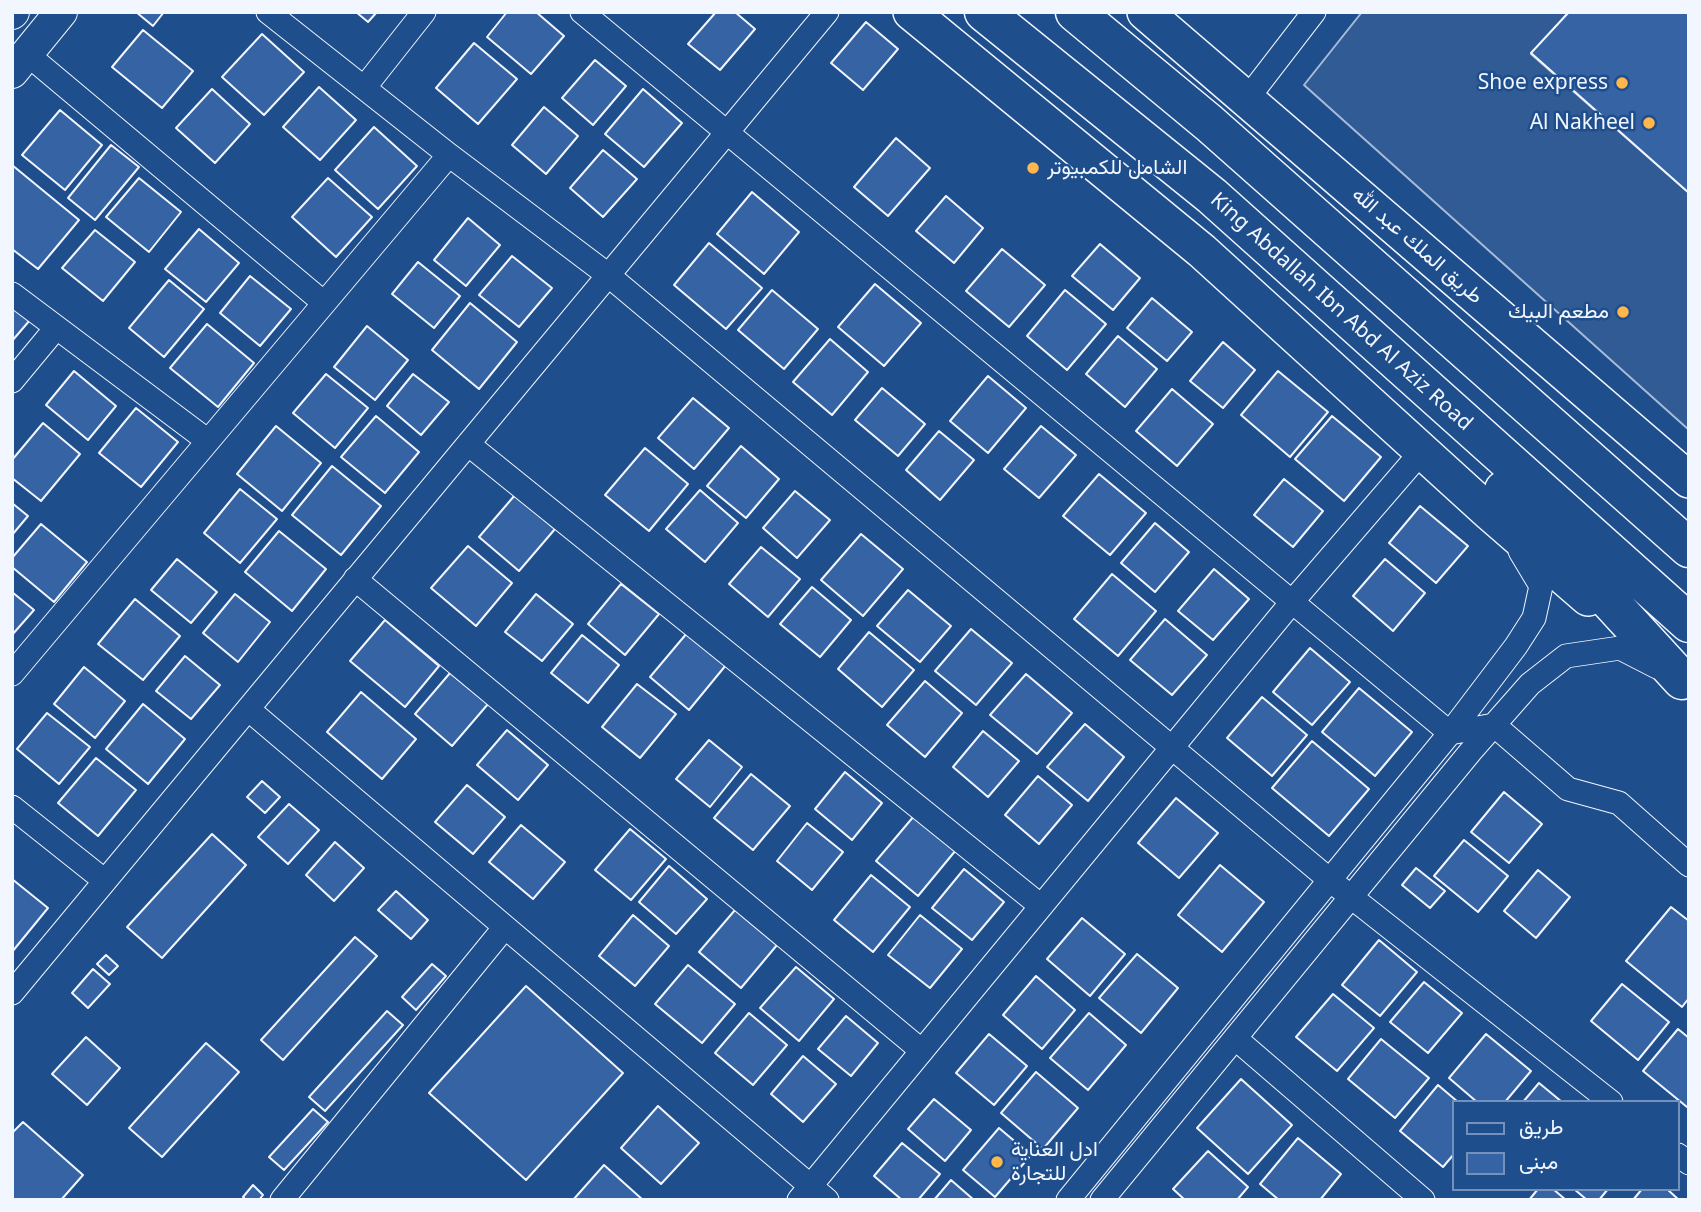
<!DOCTYPE html>
<html>
<head>
<meta charset="utf-8">
<style>
  body { margin:0 }
  #map { position:relative; width:1701px; height:1212px; overflow:hidden; background:#1f4e8c; font-family:"Noto Sans",Vazirmatn,sans-serif }
  canvas { display:block }
  .frame { position:absolute; inset:0; border:14px solid #f2f6ff; pointer-events:none }
  .legend { position:absolute; left:1452px; top:1100px; width:228px; height:91px; box-sizing:border-box; background:#1f4e8c; border:2px solid #7391ba; margin:0; padding:9px 12px; list-style:none; font-size:21px; color:#f2f6ff }
  .legend li { display:flex; align-items:center; gap:14px; height:35px }
  .legend b { width:35px; border:2px solid #7391ba }
</style>
</head>
<body>
<div id="map">
<canvas width="1701" height="1212"></canvas>
<div class="frame"></div>
<ul class="legend">
<li><b style="height:9px;background:#1f4e8c"></b>طريق</li>
<li><b style="height:19px;background:#3563a3"></b>مبنى</li>
</ul>
</div>
<script>
const c = document.querySelector('canvas').getContext('2d');
c.lineJoin = 'round';
function fillPath(path, color) {
  c.fillStyle = color;
  c.fill(path, 'evenodd');
}
function strokePath(path, color, width, dash) {
  c.strokeStyle = color;
  c.lineWidth = width;
  c.lineCap = dash ? 'butt' : 'round';
  c.setLineDash(dash || []);
  c.stroke(path);
}
function write(font, color, halo, rows, align = 'center') {
  c.font = font + ' "Noto Sans",Vazirmatn,sans-serif';
  c.lineWidth = 5;
  c.setLineDash([]);
  c.textBaseline = 'middle';
  c.strokeStyle = halo;
  c.fillStyle = color;
  for (const [text, x, y, turn = 0] of rows) {
    c.save();
    c.translate(x, y);
    c.rotate((+turn || 0) * Math.PI / 180);
    c.textAlign = isNaN(turn) ? turn : align;
    if (halo) c.strokeText(text, 0, 0);
    c.fillText(text, 0, 0);
    c.restore();
  }
}
const built = new Path2D(`
  M1362,12H1569L1531,54L1689,193V430L1304,85Z`);
const building = new Path2D(`
  M136,12H164L153,26Z
  M356,12H377L368,22Z
  M507,12H536L564,36L531,74L487,37Z
  M716,12H735L755,29L720,70L688,44Z
  M1569,12H1689V193L1531,53Z
  M866,22L898,49L863,90L831,63Z
  M143,30L193,71L162,108L112,67Z
  M262,34L304,72L264,115L222,77Z
  M474,43L517,79L478,124L436,88Z
  M595,60L626,86L593,125L562,98Z
  M319,87L356,120L320,160L283,127Z
  M212,89L250,124L215,163L176,128Z
  M643,89L682,123L644,167L605,134Z
  M544,107L578,136L546,174L512,145Z
  M60,110L102,145L65,190L22,155Z
  M374,127L417,166L378,209L335,170Z
  M896,138L930,168L888,216L854,187Z
  M111,145L139,167L95,220L68,198Z
  M603,150L637,179L603,217L570,188Z
  M12,165L79,220L38,269L12,249Z
  M139,178L181,212L149,252L106,217Z
  M328,178L372,217L336,257L292,217Z
  M752,192L799,232L764,274L717,234Z
  M946,196L983,228L954,263L916,231Z
  M468,218L500,245L466,286L434,260Z
  M199,229L239,263L206,302L165,269Z
  M95,230L135,262L103,301L62,268Z
  M709,243L762,288L726,329L674,285Z
  M1100,244L1140,278L1113,310L1072,276Z
  M1002,249L1045,285L1009,327L966,291Z
  M512,256L552,288L519,327L479,295Z
  M418,262L460,296L434,328L392,294Z
  M250,276L291,309L260,346L220,313Z
  M169,280L204,309L164,357L129,328Z
  M875,284L921,323L884,366L838,327Z
  M772,290L818,329L784,369L738,330Z
  M1065,290L1106,324L1067,370L1027,336Z
  M1152,298L1192,332L1167,361L1127,328Z
  M470,303L517,342L479,389L432,350Z
  M12,305L30,320L12,341Z
  M207,324L254,363L218,407L170,368Z
  M367,326L408,360L375,400L334,367Z
  M1118,336L1157,369L1125,407L1086,374Z
  M830,339L868,372L832,415L793,382Z
  M1223,342L1255,370L1223,408L1190,381Z
  M74,371L116,406L88,440L46,405Z
  M1278,371L1328,412L1290,457L1241,415Z
  M326,374L368,408L335,448L293,413Z
  M413,374L449,402L421,435L387,406Z
  M988,376L1026,408L988,453L950,421Z
  M882,388L925,424L898,456L855,420Z
  M1172,389L1213,424L1177,466L1136,431Z
  M693,398L729,428L694,469L658,438Z
  M136,408L178,442L141,487L99,453Z
  M376,416L419,452L385,493L341,457Z
  M1332,416L1381,457L1344,501L1295,459Z
  M43,423L80,454L41,501L12,478V460Z
  M276,426L321,463L282,511L237,474Z
  M1041,426L1076,455L1039,498L1004,469Z
  M939,431L974,460L940,500L906,470Z
  M741,446L779,479L746,518L707,486Z
  M645,448L688,484L649,531L605,495Z
  M332,466L381,506L341,555L292,515Z
  M1099,474L1146,513L1110,555L1063,516Z
  M1284,479L1323,511L1293,547L1254,515Z
  M240,489L277,519L240,563L204,533Z
  M700,490L738,523L705,562L666,529Z
  M795,491L830,520L797,558L763,528Z
  M515,495L555,529L519,571L479,537Z
  M12,503L28,516L12,535Z
  M1420,506L1468,546L1436,583L1389,543Z
  M1155,523L1189,552L1155,592L1121,563Z
  M41,524L87,562L54,602L12,567V558Z
  M279,531L326,569L292,611L245,572Z
  M861,534L903,569L863,616L821,580Z
  M468,546L512,583L476,626L431,588Z
  M761,547L800,579L768,617L729,584Z
  M177,559L217,592L191,623L151,590Z
  M1385,559L1425,593L1393,631L1353,596Z
  M1214,569L1249,599L1213,640L1178,611Z
  M1112,574L1156,611L1118,656L1074,619Z
  M621,584L659,614L625,655L588,624Z
  M812,587L851,620L820,657L780,624Z
  M908,590L951,626L920,662L877,626Z
  M12,592L34,610L12,635Z
  M235,594L270,622L238,662L203,633Z
  M536,594L573,624L542,661L505,632Z
  M135,599L180,636L143,680L98,644Z
  M1165,619L1207,655L1172,695L1130,660Z
  M385,620L439,666L405,707L350,661Z
  M971,629L1012,663L976,705L935,671Z
  M869,632L914,670L882,707L838,669Z
  M687,633L726,665L689,710L650,677Z
  M582,635L619,665L588,703L551,673Z
  M1310,648L1350,682L1312,725L1273,692Z
  M185,656L220,685L191,719L156,691Z
  M84,667L125,701L95,738L54,704Z
  M450,673L488,704L452,746L415,714Z
  M1026,674L1072,713L1037,754L990,715Z
  M925,681L962,713L925,757L887,725Z
  M637,684L676,714L640,758L602,727Z
  M1359,688L1412,732L1375,776L1322,732Z
  M361,692L416,739L382,779L327,732Z
  M1262,697L1307,735L1272,776L1227,738Z
  M143,704L185,739L148,784L106,749Z
  M47,713L90,747L59,784L17,749Z
  M1085,724L1124,757L1088,801L1047,767Z
  M507,730L548,765L518,800L477,765Z
  M983,731L1019,761L988,797L953,767Z
  M709,740L742,767L710,807L676,779Z
  M1312,741L1369,789L1329,836L1272,788Z
  M96,758L136,790L98,836L58,803Z
  M845,772L882,803L852,840L815,809Z
  M751,774L790,806L753,850L714,818Z
  M1038,776L1072,805L1039,844L1005,815Z
  M262,781L280,797L265,813L247,797Z
  M467,785L505,817L473,854L435,822Z
  M1504,792L1542,824L1509,863L1471,832Z
  M1176,798L1218,833L1179,878L1138,843Z
  M289,804L319,830L288,864L258,837Z
  M914,816L956,850L918,896L876,861Z
  M807,823L843,852L812,890L777,861Z
  M521,825L565,862L533,899L489,862Z
  M630,829L666,859L631,900L595,870Z
  M212,834L246,865L162,958L127,927Z
  M1464,840L1508,876L1478,912L1434,876Z
  M335,842L364,868L334,901L306,875Z
  M1220,865L1264,902L1222,952L1178,915Z
  M669,866L707,899L676,934L639,902Z
  M1416,868L1445,891L1430,908L1402,885Z
  M964,869L1004,902L972,940L932,908Z
  M1538,870L1570,897L1536,938L1504,911Z
  M871,875L910,907L873,952L834,920Z
  M12,879L48,908L12,952Z
  M396,891L428,920L411,939L378,910Z
  M1671,907L1689,921V998L1682,1007L1626,961Z
  M735,910L777,945L741,988L699,952Z
  M633,915L669,946L635,986L599,956Z
  M920,915L962,949L930,988L888,955Z
  M1082,918L1125,954L1090,996L1047,959Z
  M355,937L377,956L283,1060L261,1040Z
  M1379,940L1417,972L1380,1016L1342,985Z
  M1137,954L1178,988L1141,1033L1099,998Z
  M106,955L118,966L109,975L97,964Z
  M432,964L446,976L416,1010L402,997Z
  M688,965L735,1004L702,1043L655,1004Z
  M796,967L834,999L799,1041L760,1008Z
  M93,969L110,984L88,1008L72,993Z
  M1036,976L1075,1010L1042,1049L1003,1015Z
  M1424,982L1462,1013L1428,1053L1390,1022Z
  M1622,984L1669,1022L1638,1060L1591,1021Z
  M526,986L623,1073L526,1180L429,1093Z
  M1333,994L1374,1028L1337,1071L1296,1037Z
  M387,1011L403,1025L325,1111L309,1097Z
  M749,1013L787,1045L753,1085L715,1053Z
  M1089,1013L1126,1045L1088,1090L1050,1058Z
  M846,1016L878,1043L851,1076L818,1049Z
  M1678,1029L1689,1038V1105L1687,1107L1643,1071Z
  M989,1034L1027,1066L994,1105L956,1073Z
  M1486,1034L1531,1071L1505,1102H1477L1449,1078Z
  M86,1037L120,1068L87,1105L52,1074Z
  M1381,1039L1429,1078L1395,1118L1348,1079Z
  M206,1043L239,1072L162,1157L129,1128Z
  M803,1056L836,1084L803,1122L771,1094Z
  M1036,1072L1078,1108L1043,1149L1001,1113Z
  M1241,1079L1292,1125L1248,1174L1197,1128Z
  M1539,1083L1562,1102H1523Z
  M1438,1085L1458,1102H1454V1154L1443,1167L1400,1131Z
  M934,1099L971,1130L945,1161L908,1129Z
  M658,1106L699,1143L661,1184L621,1148Z
  M313,1109L328,1122L284,1170L269,1157Z
  M23,1122L83,1175L61,1200H12V1133Z
  M999,1128L1031,1155L995,1197L963,1170Z
  M1298,1138L1341,1174L1320,1200H1279L1260,1184Z
  M902,1143L940,1174L918,1200H902L874,1176Z
  M1208,1151L1248,1187L1237,1200H1185L1173,1189Z
  M604,1165L643,1200H573Z
  M951,1180L974,1200H934Z
  M253,1185L263,1195L259,1200H246L243,1197Z
  M1538,1189H1553L1566,1200H1529Z
  M1574,1189H1608L1599,1200H1587Z
  M1642,1189H1667L1679,1200H1633Z`);
const street = new Path2D(`
  M268,12L449,155L608,275L1331,881L1611,1102
  M582,12L1450,733L1494,725L1568,789L1619,803L1689,865
  M27,54L324,303
  M364,88L424,12
  M1247,99L1314,12
  M12,294L208,441
  M12,381L56,328
  M468,444L1041,906
  M355,579L922,1051
  M12,674L449,155
  M248,709L827,1200
  M12,807L105,881
  M12,993L827,12
  M1235,1038L1423,1200
  M1678,1155L1689,1163
  M282,1200L505,927
  M799,1200L1292,602L1423,450
  M1068,1200L1450,733L1516,646L1534,618L1541,586L1520,551
  M1102,1200L1471,751L1530,684L1566,656L1620,648L1657,667`);
const secondary = new Path2D(`
  M12,13L13,12
  M12,72L61,12`);
const primary = new Path2D(`
  M911,12L1202,251L1490,513L1588,598
  M1145,12L1689,480`);
const highway = new Path2D(`
  M984,12L1212,196L1689,623
  M1075,12L1209,123L1689,548
  M1504,490L1551,537L1682,680`);
const markers = [
  [1622,83,7,"#ffb74d"],
  [1649,123,7,"#ffb74d"],
  [1033,168,7,"#ffb74d"],
  [1623,312,7,"#ffb74d"],
  [997,1162,7,"#ffb74d"]
];
const poiNames = [
  ["Shoe express",1608,83],
  ["Al Nakheel",1635,123],
  ["الشامل للكمبيوتر",1047,168,"left"],
  ["مطعم البيك",1609,312],
  ["ادل العناية",1011,1150,"left"],
  ["للتجارة",1011,1174,"left"]
];
const streetNames = [
  ["طريق الملك عبد الله",1417,246,41],
  ["King Abdallah Ibn Abd Al Aziz Road",1341,312,42]
];
fillPath(built, '#305b95');
strokePath(built, '#a8bbd7', 2);
fillPath(building, '#3563a3');
strokePath(building, '#f2f6ff', 2);
strokePath(street, '#f2f6ff', 25);
strokePath(secondary, '#f2f6ff', 34);
strokePath(primary, '#f2f6ff', 38);
strokePath(highway, '#f2f6ff', 41);
strokePath(street, '#1f4e8c', 23);
strokePath(secondary, '#1f4e8c', 32);
strokePath(primary, '#1f4e8c', 35);
strokePath(highway, '#1f4e8c', 38);
for (const [x, y, r, color] of markers) {
  const dot = new Path2D();
  dot.arc(x, y, r, 0, 2 * Math.PI);
  c.fillStyle = color;
  c.fill(dot);
  strokePath(dot, '#1f4e8c', 2.5);
}
write('21px', '#f2f6ff', '#1f4e8c', poiNames, 'right');
write('21px', '#f2f6ff', '#1f4e8c', streetNames);
</script>
</body>
</html>
